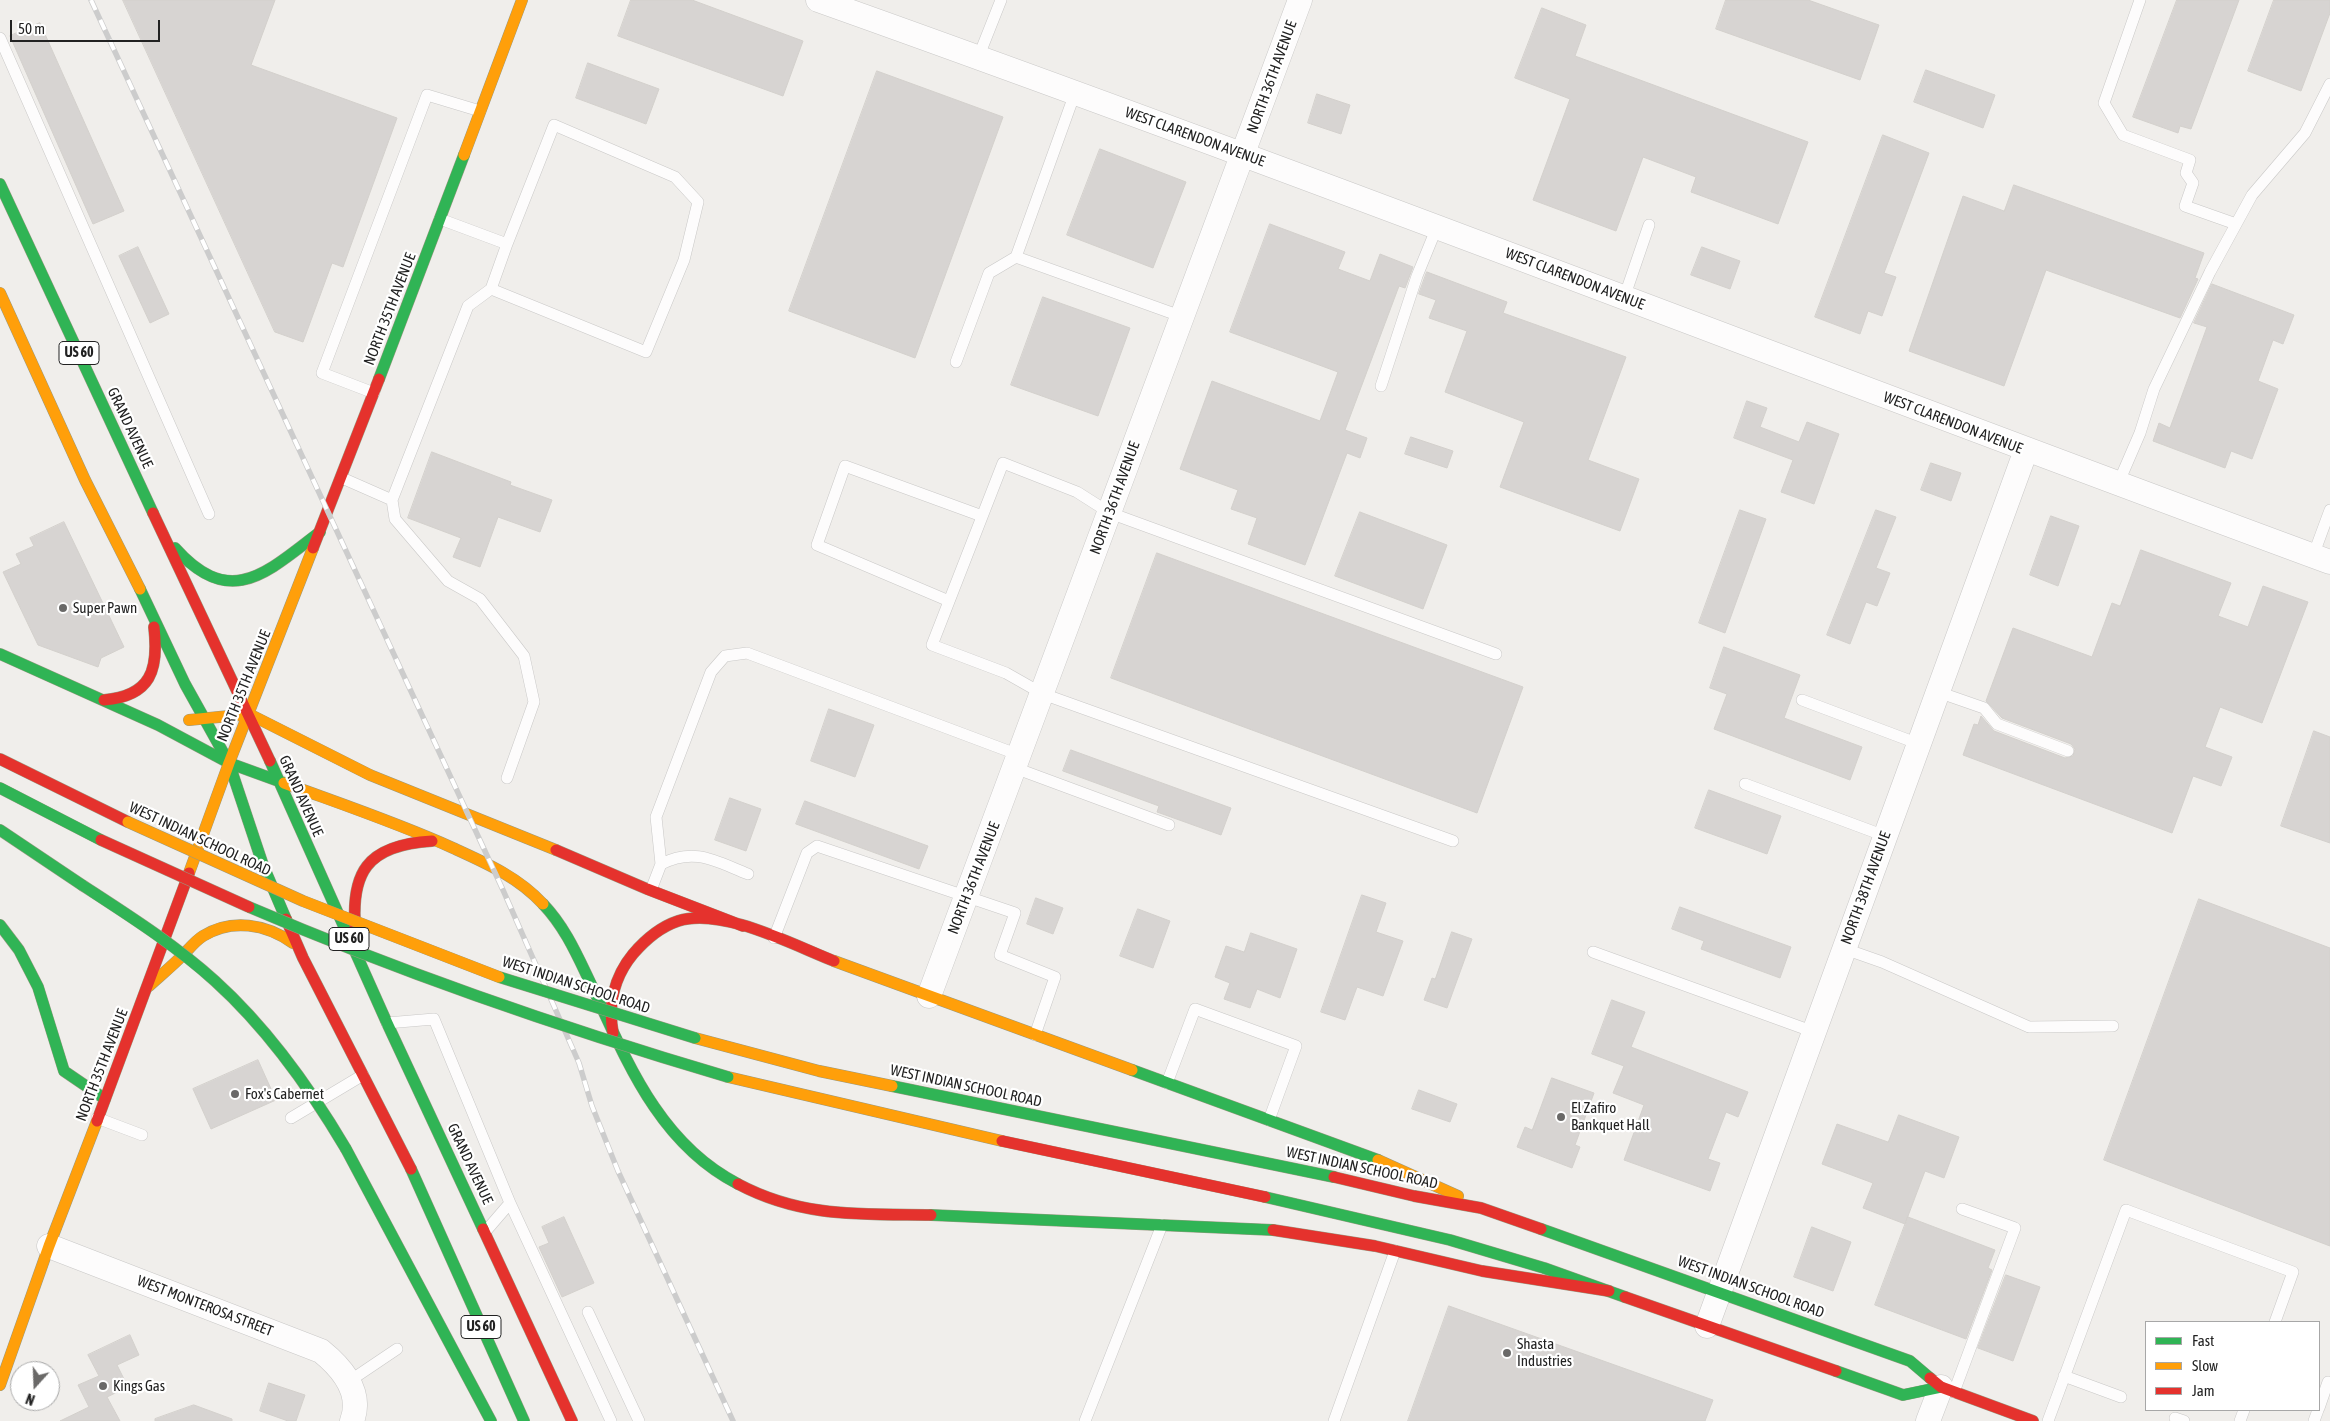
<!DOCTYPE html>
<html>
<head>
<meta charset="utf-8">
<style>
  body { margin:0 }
  #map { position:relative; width:2330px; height:1421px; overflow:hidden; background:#f0eeeb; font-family:"Asap Condensed",sans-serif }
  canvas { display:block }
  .legend { position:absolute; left:2145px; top:1321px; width:175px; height:90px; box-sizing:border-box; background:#fff; border:1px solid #a7a7a7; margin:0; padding:6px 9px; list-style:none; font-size:15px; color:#222 }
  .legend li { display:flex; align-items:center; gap:10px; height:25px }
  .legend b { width:25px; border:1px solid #a7a7a7 }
  .north { position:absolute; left:10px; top:1361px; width:50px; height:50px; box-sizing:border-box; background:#fff; border:1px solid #a7a7a7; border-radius:50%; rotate:200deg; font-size:14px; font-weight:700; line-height:20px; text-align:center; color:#222 }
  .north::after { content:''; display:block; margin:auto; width:18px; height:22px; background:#6a6968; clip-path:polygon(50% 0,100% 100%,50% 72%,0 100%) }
  .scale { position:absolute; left:10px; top:20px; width:150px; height:22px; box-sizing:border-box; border:2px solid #222; border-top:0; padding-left:6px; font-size:15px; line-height:18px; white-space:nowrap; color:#222; -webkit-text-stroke:4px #fff; paint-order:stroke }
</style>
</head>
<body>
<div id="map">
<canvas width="2330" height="1421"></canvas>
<ul class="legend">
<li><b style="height:6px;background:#30b455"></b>Fast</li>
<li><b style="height:6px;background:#ff9f0a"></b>Slow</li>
<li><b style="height:6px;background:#e5322d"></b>Jam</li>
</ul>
<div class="north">N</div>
<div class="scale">50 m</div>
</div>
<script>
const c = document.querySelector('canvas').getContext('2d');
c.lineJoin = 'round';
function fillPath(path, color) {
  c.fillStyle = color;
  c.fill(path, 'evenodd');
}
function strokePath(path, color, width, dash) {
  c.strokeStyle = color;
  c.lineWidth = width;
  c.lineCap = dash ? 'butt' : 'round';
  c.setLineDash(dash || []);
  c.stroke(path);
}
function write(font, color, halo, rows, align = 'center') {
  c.font = font + ' "Asap Condensed",sans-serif';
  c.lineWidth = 4.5;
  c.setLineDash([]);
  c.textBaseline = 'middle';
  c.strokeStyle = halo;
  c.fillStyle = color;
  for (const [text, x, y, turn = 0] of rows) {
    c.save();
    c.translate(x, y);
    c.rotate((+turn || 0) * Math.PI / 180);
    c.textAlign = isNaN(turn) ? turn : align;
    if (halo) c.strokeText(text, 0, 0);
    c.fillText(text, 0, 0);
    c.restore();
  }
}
const building = new Path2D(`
  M123,0H275L251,65L397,118L343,267L332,263L303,342L275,332Z
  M631,0H692L803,41L783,96L618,36Z
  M1726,0H1808L1879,25L1860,80L1716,29Z
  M2177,0H2239L2191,129L2180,126L2178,133L2133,117Z
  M2274,0H2330V13L2301,91L2248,71Z
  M1542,8L1586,25L1575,56L1808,142L1778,224L1691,192L1696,177L1643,157L1616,231L1533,200L1570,99L1515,78Z
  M40,23L124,211L93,224L10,36Z
  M588,63L659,89L646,124L576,98Z
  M1926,70L1995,95L1983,128L1914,102Z
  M877,71L1003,117L915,358L789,311Z
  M1317,94L1350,105L1341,134L1308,123Z
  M1883,135L1929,153L1884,273L1896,277L1882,316L1868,311L1860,334L1815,317Z
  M1100,149L1186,182L1153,268L1067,235Z
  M2014,185L2204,253L2195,278L2198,279L2180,318L2046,270L2004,386L1909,351L1963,196L2004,211Z
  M1270,224L1345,252L1338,269L1370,281L1380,254L1413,267L1405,288L1399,286L1345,430L1367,438L1360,458L1347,453L1305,565L1248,544L1257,518L1231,509L1238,490L1180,469L1212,381L1320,421L1338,372L1230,332Z
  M138,247L169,314L150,323L119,256Z
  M1702,247L1740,261L1730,289L1691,275Z
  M1427,272L1507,302L1503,313L1626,357L1588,460L1639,479L1620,531L1500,487L1524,422L1445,392L1467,331L1429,318L1436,300L1419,294Z
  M2212,284L2294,315L2283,344L2273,340L2258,381L2278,389L2252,459L2231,451L2225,468L2153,441L2159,423L2170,428L2207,327L2194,323Z
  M1043,297L1130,328L1098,416L1011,385Z
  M1747,401L1767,408L1760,427L1799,442L1807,422L1839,434L1814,504L1781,492L1793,460L1734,438Z
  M1411,437L1453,451L1447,468L1405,454Z
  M432,452L511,482L510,485L552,500L540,532L498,517L480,567L453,557L461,538L408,518Z
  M1931,463L1961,473L1951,501L1921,490Z
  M1740,510L1766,519L1725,633L1699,623Z
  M1876,510L1896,517L1876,568L1890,573L1877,606L1866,602L1850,644L1827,635Z
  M1360,512L1447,545L1423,609L1335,576Z
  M2051,516L2079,526L2058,586L2030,575Z
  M64,522L124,647L101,658L98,667L38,645L3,572L21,564L16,554L34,546L30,538Z
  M2141,550L2231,583L2218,616L2248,627L2263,586L2308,602L2262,723L2220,707L2205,747L2232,757L2221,786L2193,776L2172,833L1963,755L1974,724L1978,725L1981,716L1994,731L2065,758L2073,756L2075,749L2071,744L2002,718L1986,701L2013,628L2092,657L2112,603L2120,606Z
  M1157,553L1523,687L1477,813L1111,678Z
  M1724,647L1800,675L1784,718L1862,747L1850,780L1714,729L1727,694L1710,688Z
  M829,709L874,725L855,777L811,761Z
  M2314,731L2330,737V843L2281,826Z
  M1071,750L1231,808L1221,835L1157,812L1159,806L1063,771Z
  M1709,790L1781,816L1767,854L1695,828Z
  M730,798L761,809L746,851L715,840Z
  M805,801L928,846L919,869L796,824Z
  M1362,895L1386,903L1376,932L1403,941L1383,996L1357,987L1345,1020L1321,1012Z
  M1036,898L1063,908L1053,934L1027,924Z
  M2199,899L2330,948V1246L2104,1160Z
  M1680,907L1791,947L1780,978L1701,949L1704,941L1672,929Z
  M1138,909L1170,921L1153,968L1120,956Z
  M1452,932L1472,939L1447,1008L1424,1000L1432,978L1435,979Z
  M1251,933L1297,949L1280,998L1257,989L1250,1008L1224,999L1230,983L1215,977L1226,946L1244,952Z
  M1612,1000L1645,1012L1631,1047L1748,1092L1738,1117L1726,1112L1708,1159L1720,1163L1710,1191L1624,1160L1644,1105L1613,1093L1624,1066L1592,1054Z
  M258,1060L276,1100L211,1129L193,1089Z
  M1552,1078L1594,1093L1575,1145L1580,1147L1572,1168L1517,1147L1525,1127L1532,1130Z
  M1419,1090L1457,1104L1450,1122L1412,1109Z
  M1899,1115L1959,1137L1944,1178L1925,1171L1905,1224L1863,1208L1873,1183L1822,1164L1837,1124L1888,1142Z
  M564,1217L594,1283L562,1297L539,1247L549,1243L542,1227Z
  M1908,1217L1995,1250L1988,1268L1992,1270L1966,1339L1875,1305Z
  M1812,1227L1851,1242L1833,1291L1794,1277Z
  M2006,1275L2040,1287L2013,1361L1978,1348Z
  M1449,1306L1713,1400L1705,1421H1408Z
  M130,1335L139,1355L117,1365L128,1387L107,1397L120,1421H60L89,1407L78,1385L99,1376L88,1355Z
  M269,1383L305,1395L296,1421H288L260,1411Z
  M194,1405L232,1419V1421H155V1419Z`);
const lane = new Path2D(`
  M2140,0L2104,103L2123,135L2190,160L2186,173L2193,183L2185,206L2236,224
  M0,38L209,514
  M978,58L1001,0
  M1075,93L1016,257L1183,317
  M440,219L507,244L554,125L675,177L698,202L684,260L646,352L491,289L507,244
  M1624,298L1649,225
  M956,362L989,273L1016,257
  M1381,386L1417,276L1437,227
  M374,393L322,373L427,95L480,111
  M342,478L392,500L468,306L491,289
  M2118,484L2140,433L2154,389L2210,272L2252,195L2305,133L2330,84
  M392,500L395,519L448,581L480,599L524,656L534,702L507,778
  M2313,556L2330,510
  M949,601L817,545L845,466L982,516
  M1938,692L1984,708L1997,724L2068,751
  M1802,700L1919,744
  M1015,768L1169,825
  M1745,784L1885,836
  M1453,841L1043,694L1006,673L932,645L1003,463L1077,492L1110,513L1496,654
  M661,864L656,817L711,672L725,656L747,653L1019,755
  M651,890L661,864C695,847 715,861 748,874
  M774,938L807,853L817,846L1015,913L1000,955L1055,977L1035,1035
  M1845,949L1882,962L2029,1027L2113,1026
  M1593,952L1814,1032
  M387,1023L434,1019L510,1203L485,1232
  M1167,1083L1195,1009L1296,1046L1269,1120
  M97,1118L142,1135
  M291,1118L363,1075
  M510,1203L611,1421
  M588,1312L639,1421
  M2064,1376L2121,1397
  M348,1382L397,1349
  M1954,1392L2015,1228L1962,1209
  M2319,1408L2328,1382
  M2175,1418L2184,1421
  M1085,1421L1162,1225
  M1334,1421L1395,1251
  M2048,1421L2126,1210L2293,1272L2275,1322
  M2240,1421L2244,1410
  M2314,1421L2318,1410`);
const street = new Path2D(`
  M818,0C1324,180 1825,376 2330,562
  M929,996L1300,0
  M49,1246L321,1351C342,1368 363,1392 352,1421
  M1707,1326L2026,450
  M1928,1421L1941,1387`);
const fast = new Path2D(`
  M0,184L153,513
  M379,379L464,155
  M175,548C231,611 268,571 320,532
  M140,589L185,684L229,763L263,865L286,919
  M0,654L158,725L229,763L284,783
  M270,761L387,1023L483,1229
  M0,788L101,840
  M0,830L82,885
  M543,904C565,927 577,955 590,982C626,1059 658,1143 738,1184
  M0,925L19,950L38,987L64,1071L105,1099
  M1132,1070L1378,1160
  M892,1086L1334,1177
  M346,1149L491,1421
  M411,1169L524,1421
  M1265,1197L1450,1240L1544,1268L1625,1297
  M931,1215L1273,1230
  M1541,1229L1910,1361L1930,1378
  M1836,1371L1903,1395L1941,1387`);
const slow = new Path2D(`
  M464,155L522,0
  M0,293L85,480L140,589
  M189,720L249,714L370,775L556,850
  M284,783C341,804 398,823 453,848C486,863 518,877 543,904
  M189,873L229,763L313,548
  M834,961L1132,1070
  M149,986C160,976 172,966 183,955C189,949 195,941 203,936C232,918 266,924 293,943
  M695,1038L819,1071L892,1086
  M728,1077L1002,1141
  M1378,1160L1458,1196
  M0,1385L49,1246L97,1121`);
const jam = new Path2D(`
  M153,513L270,761
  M313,548L379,379
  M104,700C151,696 159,670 154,627
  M0,759L128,822
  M556,850L647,889L743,926
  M286,919L303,958L411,1169
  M356,936C349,872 367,845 432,841
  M613,1033C608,1005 614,977 633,954C645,940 660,927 678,921C722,907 793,945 834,961
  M97,1121L189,873
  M1002,1141L1265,1197
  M1334,1177L1414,1196L1481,1208L1541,1229
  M738,1184C802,1218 861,1214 931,1215
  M483,1229L572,1421
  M1273,1230L1375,1246L1482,1271L1609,1291
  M1625,1297L1836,1371
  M1930,1378L1941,1387L2033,1421`);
const rail = new Path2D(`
  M91,0L503,890L579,1063L592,1106L618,1171L733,1421`);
const fastBridge = new Path2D(`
  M82,885C128,915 174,944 215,981C268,1029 310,1088 346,1149
  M249,907C405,974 565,1029 728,1077
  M499,977L695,1038`);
const slowBridge = new Path2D(`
  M128,822L303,901L499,977`);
const jamBridge = new Path2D(`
  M101,840L249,907`);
const markers = [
  [63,608,5,"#6a6968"],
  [235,1094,5,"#6a6968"],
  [1561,1117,5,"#6a6968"],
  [1507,1353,5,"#6a6968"],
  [103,1386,5,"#6a6968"]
];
const shields = [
  [79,353,40],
  [349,939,40],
  [481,1327,40]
];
const shieldNames = [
  ["US 60",79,353],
  ["US 60",349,939],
  ["US 60",481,1327]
];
const streetNames = [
  ["NORTH 36TH AVENUE",1272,77,-70],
  ["WEST CLARENDON AVENUE",1195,137,20],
  ["WEST CLARENDON AVENUE",1575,279,21],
  ["NORTH 35TH AVENUE",390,309,-69],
  ["WEST CLARENDON AVENUE",1953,423,21],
  ["GRAND AVENUE",130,428,65],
  ["NORTH 36TH AVENUE",1115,498,-70],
  ["NORTH 35TH AVENUE",244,686,-68],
  ["GRAND AVENUE",301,796,66],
  ["WEST INDIAN SCHOOL ROAD",200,839,25],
  ["NORTH 36TH AVENUE",974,878,-69],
  ["NORTH 38TH AVENUE",1866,888,-70],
  ["WEST INDIAN SCHOOL ROAD",576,985,18],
  ["NORTH 35TH AVENUE",102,1065,-69],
  ["WEST INDIAN SCHOOL ROAD",966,1086,12],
  ["GRAND AVENUE",470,1164,65],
  ["WEST INDIAN SCHOOL ROAD",1362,1168,12],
  ["WEST INDIAN SCHOOL ROAD",1751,1287,20],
  ["WEST MONTEROSA STREET",205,1306,21]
];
const poiNames = [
  ["Super Pawn",73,608],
  ["Fox's Cabernet",245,1094],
  ["El Zafiro",1571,1108],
  ["Bankquet Hall",1571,1125],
  ["Shasta",1517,1344],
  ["Industries",1517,1361],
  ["Kings Gas",113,1386]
];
fillPath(building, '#d7d4d2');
strokePath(building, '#d3d0cc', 1);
strokePath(lane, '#c9c8c7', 12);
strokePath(street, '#c9c8c7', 25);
strokePath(fast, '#999a82', 12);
strokePath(slow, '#999a82', 12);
strokePath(jam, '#999a82', 12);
strokePath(lane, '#fdfcfc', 11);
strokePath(street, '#fdfcfc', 24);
strokePath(fast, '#30b455', 11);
strokePath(slow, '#ff9f0a', 11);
strokePath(jam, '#e5322d', 11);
strokePath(rail, '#ccc', 5.5);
strokePath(rail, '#fff', 4, [11]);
strokePath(fastBridge, '#999a82', 12, []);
strokePath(slowBridge, '#999a82', 12, []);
strokePath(jamBridge, '#999a82', 12, []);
strokePath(fastBridge, '#30b455', 11);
strokePath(slowBridge, '#ff9f0a', 11);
strokePath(jamBridge, '#e5322d', 11);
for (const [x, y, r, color] of markers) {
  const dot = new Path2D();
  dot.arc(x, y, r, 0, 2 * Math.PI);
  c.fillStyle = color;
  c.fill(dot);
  strokePath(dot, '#fff', 2);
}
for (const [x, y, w] of shields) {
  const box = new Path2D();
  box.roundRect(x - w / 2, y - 11.5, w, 23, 4);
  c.fillStyle = '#fff';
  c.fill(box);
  strokePath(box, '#222', 1);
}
write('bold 14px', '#222', null, shieldNames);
write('15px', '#222', '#fff', streetNames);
write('15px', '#222', '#fff', poiNames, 'left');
</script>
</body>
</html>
